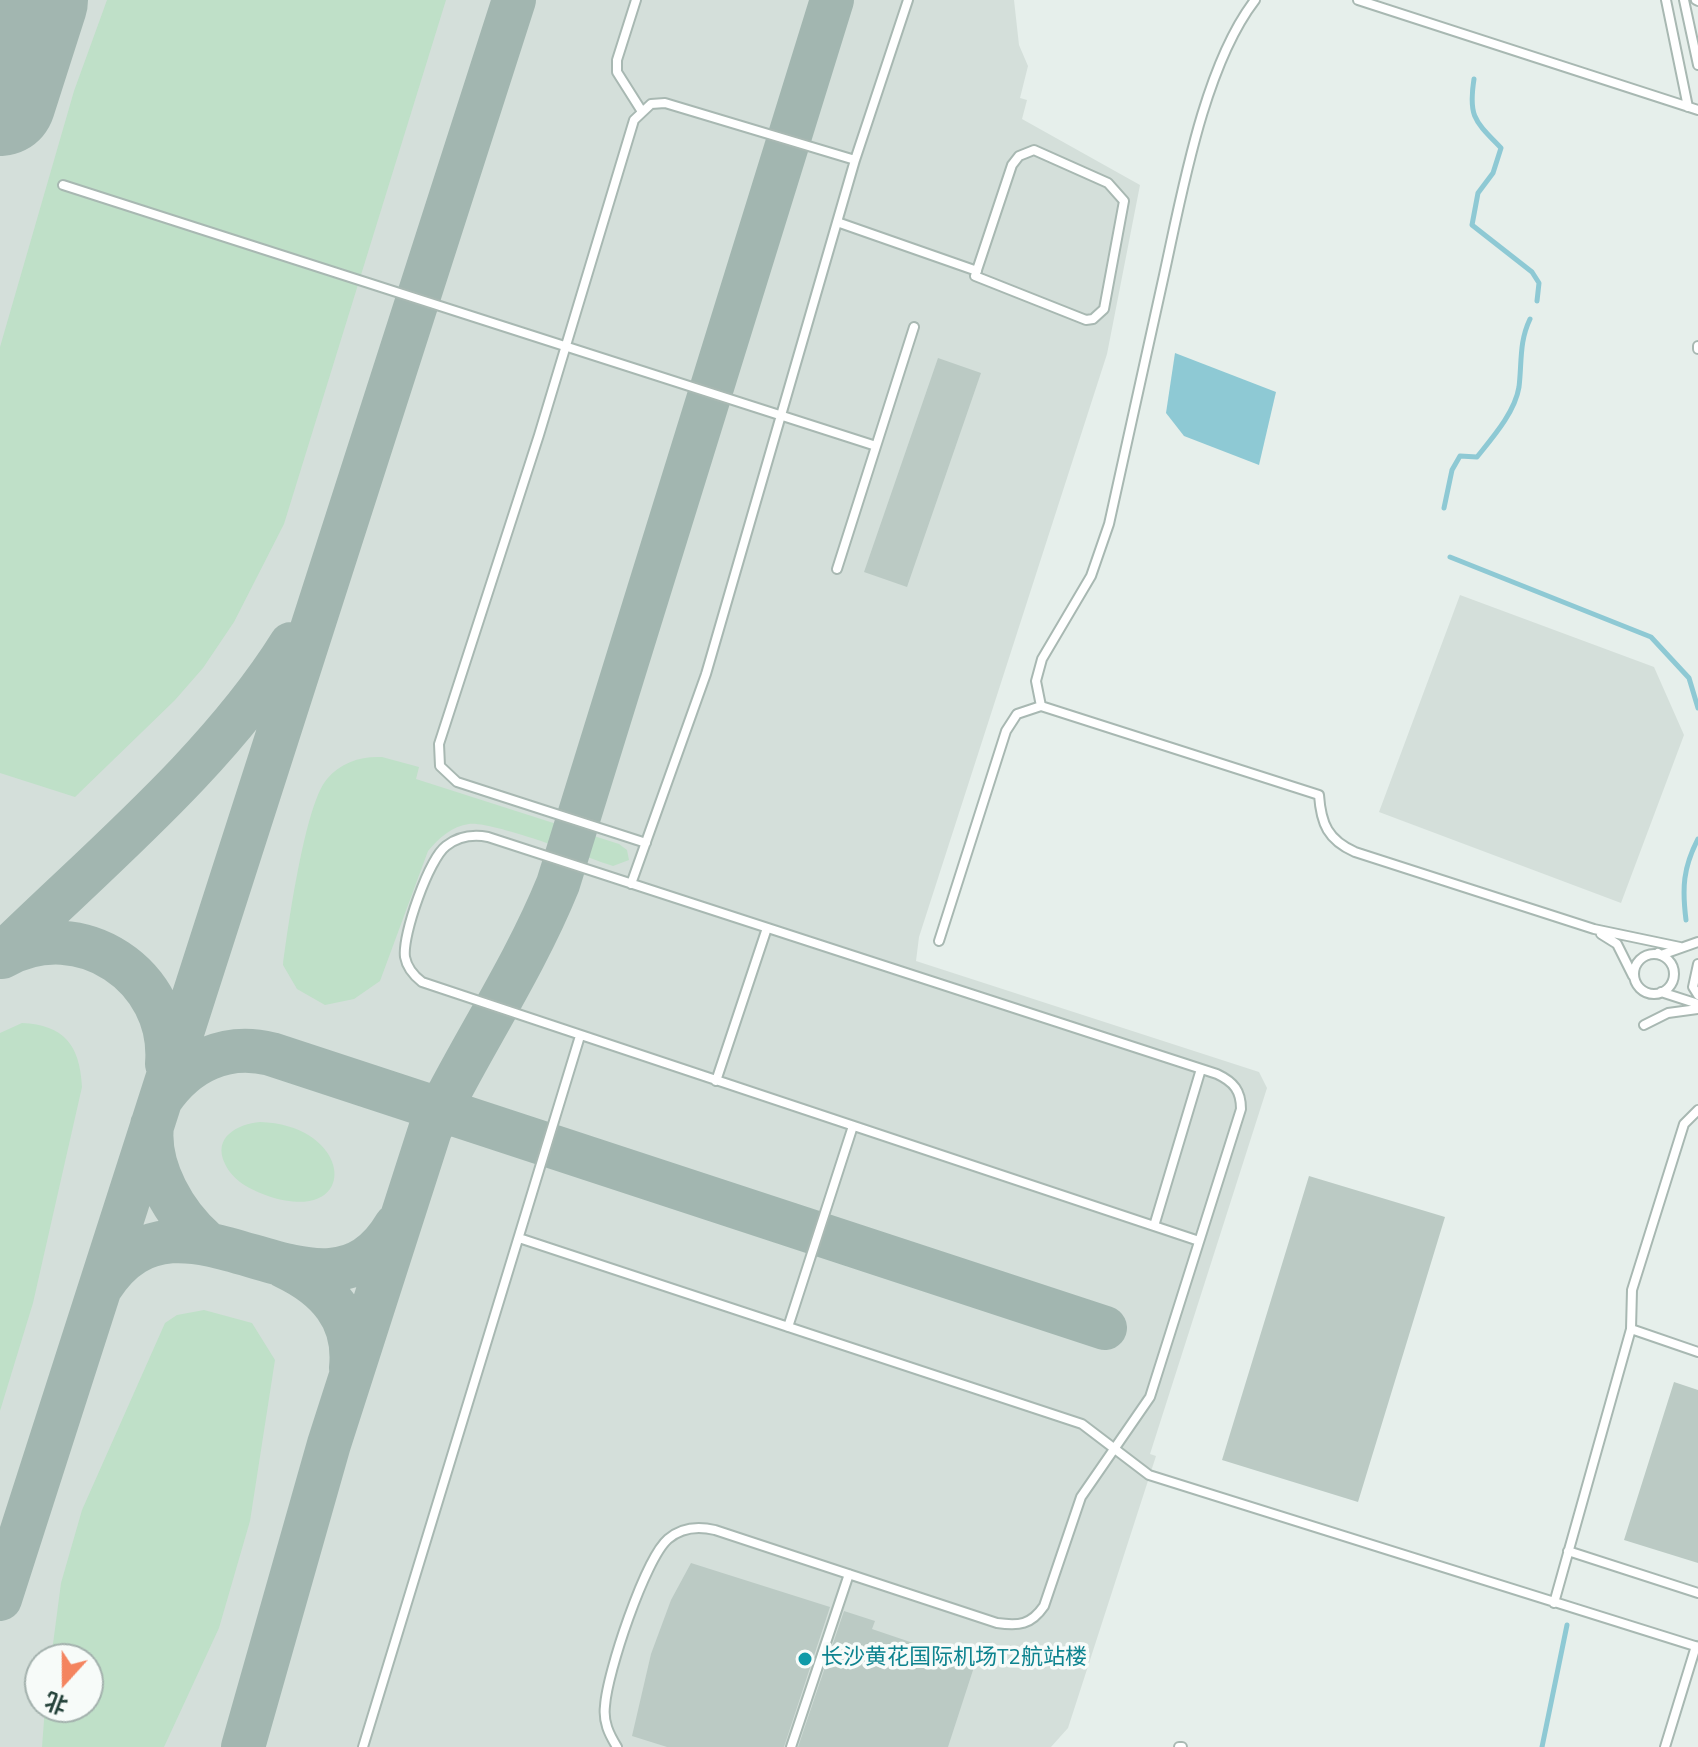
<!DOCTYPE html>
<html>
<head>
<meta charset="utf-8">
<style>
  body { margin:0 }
  #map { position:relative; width:1698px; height:1747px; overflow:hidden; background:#e6efeb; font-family:"Titillium Web","Noto Sans SC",sans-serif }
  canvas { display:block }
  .north { position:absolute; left:24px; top:1643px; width:80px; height:80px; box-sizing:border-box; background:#f7fbf9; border:2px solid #a3b1ad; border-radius:50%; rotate:201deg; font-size:22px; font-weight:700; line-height:32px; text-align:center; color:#24423a }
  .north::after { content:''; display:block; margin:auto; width:28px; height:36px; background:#f4845f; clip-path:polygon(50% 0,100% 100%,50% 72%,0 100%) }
</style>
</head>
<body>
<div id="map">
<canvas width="1698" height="1747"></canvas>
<div class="north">北</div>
</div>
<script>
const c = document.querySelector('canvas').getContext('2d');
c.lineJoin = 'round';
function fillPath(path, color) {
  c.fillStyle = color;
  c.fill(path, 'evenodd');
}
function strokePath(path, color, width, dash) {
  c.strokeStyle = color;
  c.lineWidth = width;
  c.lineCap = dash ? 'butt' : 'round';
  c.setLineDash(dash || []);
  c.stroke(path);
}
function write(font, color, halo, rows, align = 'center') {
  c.font = font + ' "Titillium Web","Noto Sans SC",sans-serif';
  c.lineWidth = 7;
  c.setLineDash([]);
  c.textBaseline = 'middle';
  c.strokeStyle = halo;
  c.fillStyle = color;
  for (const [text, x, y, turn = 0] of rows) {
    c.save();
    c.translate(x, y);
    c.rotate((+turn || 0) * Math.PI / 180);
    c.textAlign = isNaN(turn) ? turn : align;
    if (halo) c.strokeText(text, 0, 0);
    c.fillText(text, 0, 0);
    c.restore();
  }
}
const built = new Path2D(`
  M0,0H1014L1019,45L1028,66L1020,98L1027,100L1022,119L1140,185L1107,354L919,937L916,961L1259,1072L1267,1088L1150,1454L1156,1456L1068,1728L1051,1747H0ZM40,1659H88V1707H40Z
  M1460,595L1654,667L1684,735L1621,903L1379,812Z`);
const green = new Path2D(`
  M107,0H446L284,524L234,622L203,668L175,700L75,797L0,773V347L74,91Z
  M382,757L419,767L416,779L619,844L627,850L629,860L613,866C585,857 492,821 469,824C452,826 439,838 428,851L380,981L354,999L325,1005L297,989L283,965C288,927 305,804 327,779C341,762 361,756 382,757Z
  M22,1023C64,1025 80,1045 82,1087L33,1303L0,1411V1033Z
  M260,1122C355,1125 361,1227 268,1196C251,1190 233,1181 225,1164C212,1137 238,1124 260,1122Z
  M204,1310L252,1323L275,1360L250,1521L219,1628L164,1747H42L45,1707H88V1659H51L61,1583L82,1510L165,1323L177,1315Z`);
const water = new Path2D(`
  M1175,353L1276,392L1259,465L1184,436L1166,413Z`);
const stream = new Path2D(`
  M1474,79C1468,117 1475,121 1501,148L1493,173L1478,193L1472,225L1532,272L1539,283L1537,301
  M1444,508L1452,470L1460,456L1477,457C1493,437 1515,412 1519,387C1522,362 1519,342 1530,319
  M1450,557L1651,637L1689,678L1698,708
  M1686,920C1682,888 1683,868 1698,839
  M1542,1747L1567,1625`);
const taxiway = new Path2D(`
  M0,956C98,860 218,761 291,644
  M2,957C80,913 174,976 167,1064
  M161,1099C187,1061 226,1043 271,1054L1105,1328
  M152,1125C147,1168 175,1215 206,1242
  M285,1267C327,1287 356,1318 351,1368
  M101,1287C182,1160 322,1351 396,1225
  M0,1599L514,0
  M243,1747L329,1444L430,1130C471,1046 523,970 558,884L832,0`);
const runway = new Path2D(`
  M0,100L32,0`);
const building = new Path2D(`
  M938,358L981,373L907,587L864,572Z
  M1309,1176L1445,1217L1358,1502L1222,1460Z
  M1674,1382L1698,1390V1563L1624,1540Z
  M691,1563L830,1607L784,1747H667L632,1736L651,1654L671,1600Z
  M844,1611L875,1621L872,1629L975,1664L948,1747H798Z`);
const service = new Path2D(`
  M636,0L617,60V72L641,110
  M1358,0L1698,110
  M1666,0L1688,107
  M1684,0L1698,65
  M1696,0L1698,1
  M1034,150L1108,183L1124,201L1104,309L1093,319L1086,320L975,276L1012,165L1019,156Z
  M63,185L876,446
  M837,222L977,271
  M1698,346V349
  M837,569L914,327
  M1041,706L1036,681L1042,659L1091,576L1109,524C1127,441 1145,358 1164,275C1182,193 1204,66 1255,0
  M646,843L457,782L440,766L439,744L539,435L634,120L651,104L665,103L855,160
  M631,884L706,674L855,160L908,0
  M1601,934L1617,944L1633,976
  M939,941L1006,731L1017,714L1041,706L1319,795C1321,824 1328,840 1355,852L1594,929L1680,947
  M1658,953L1661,955L1698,942
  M1634 974a20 20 0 1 1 40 0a20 20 0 1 1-40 0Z
  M1698,964L1693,987L1698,995
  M1661,992L1698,1004
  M1644,1025L1668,1013L1698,1009
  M716,1081L767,928
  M1154,1226L1201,1069
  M519,1238L1082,1424L1149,1475L1698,1647
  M788,1327L853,1126
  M1631,1329L1698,1352
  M1568,1551L1698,1593
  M1554,1603L1631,1329L1632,1290L1684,1124L1698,1110
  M363,1747L580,1036
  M617,1747C609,1734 603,1722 605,1706C607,1673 645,1559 668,1539C682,1527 698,1526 715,1530L997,1623C1019,1626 1031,1625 1044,1606L1081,1497L1150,1397L1241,1109C1241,1091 1234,1082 1217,1074L488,837C472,834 459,836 446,846C429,859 402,935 405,957C407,968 413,975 422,982L1199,1241
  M791,1747L849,1574
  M1179,1747H1182
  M1665,1747L1696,1646`);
const markers = [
  [805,1659,8,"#0f9aa8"]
];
const cultureNames = [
  ["长沙黄花国际机场T2航站楼",821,1659]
];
fillPath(built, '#d4dfda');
fillPath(green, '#bfe0c8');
fillPath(water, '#8ec9d4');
strokePath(stream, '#8ec9d4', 5);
strokePath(taxiway, '#a2b6b0', 44);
strokePath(runway, '#a2b6b0', 112);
fillPath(building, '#bbcac4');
strokePath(service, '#a8b8b2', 12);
strokePath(service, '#fff', 8);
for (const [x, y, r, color] of markers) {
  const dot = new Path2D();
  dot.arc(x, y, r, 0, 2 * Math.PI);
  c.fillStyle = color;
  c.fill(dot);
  strokePath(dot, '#f7fbf9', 3);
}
write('22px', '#0d838f', '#f7fbf9', cultureNames, 'left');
</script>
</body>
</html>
